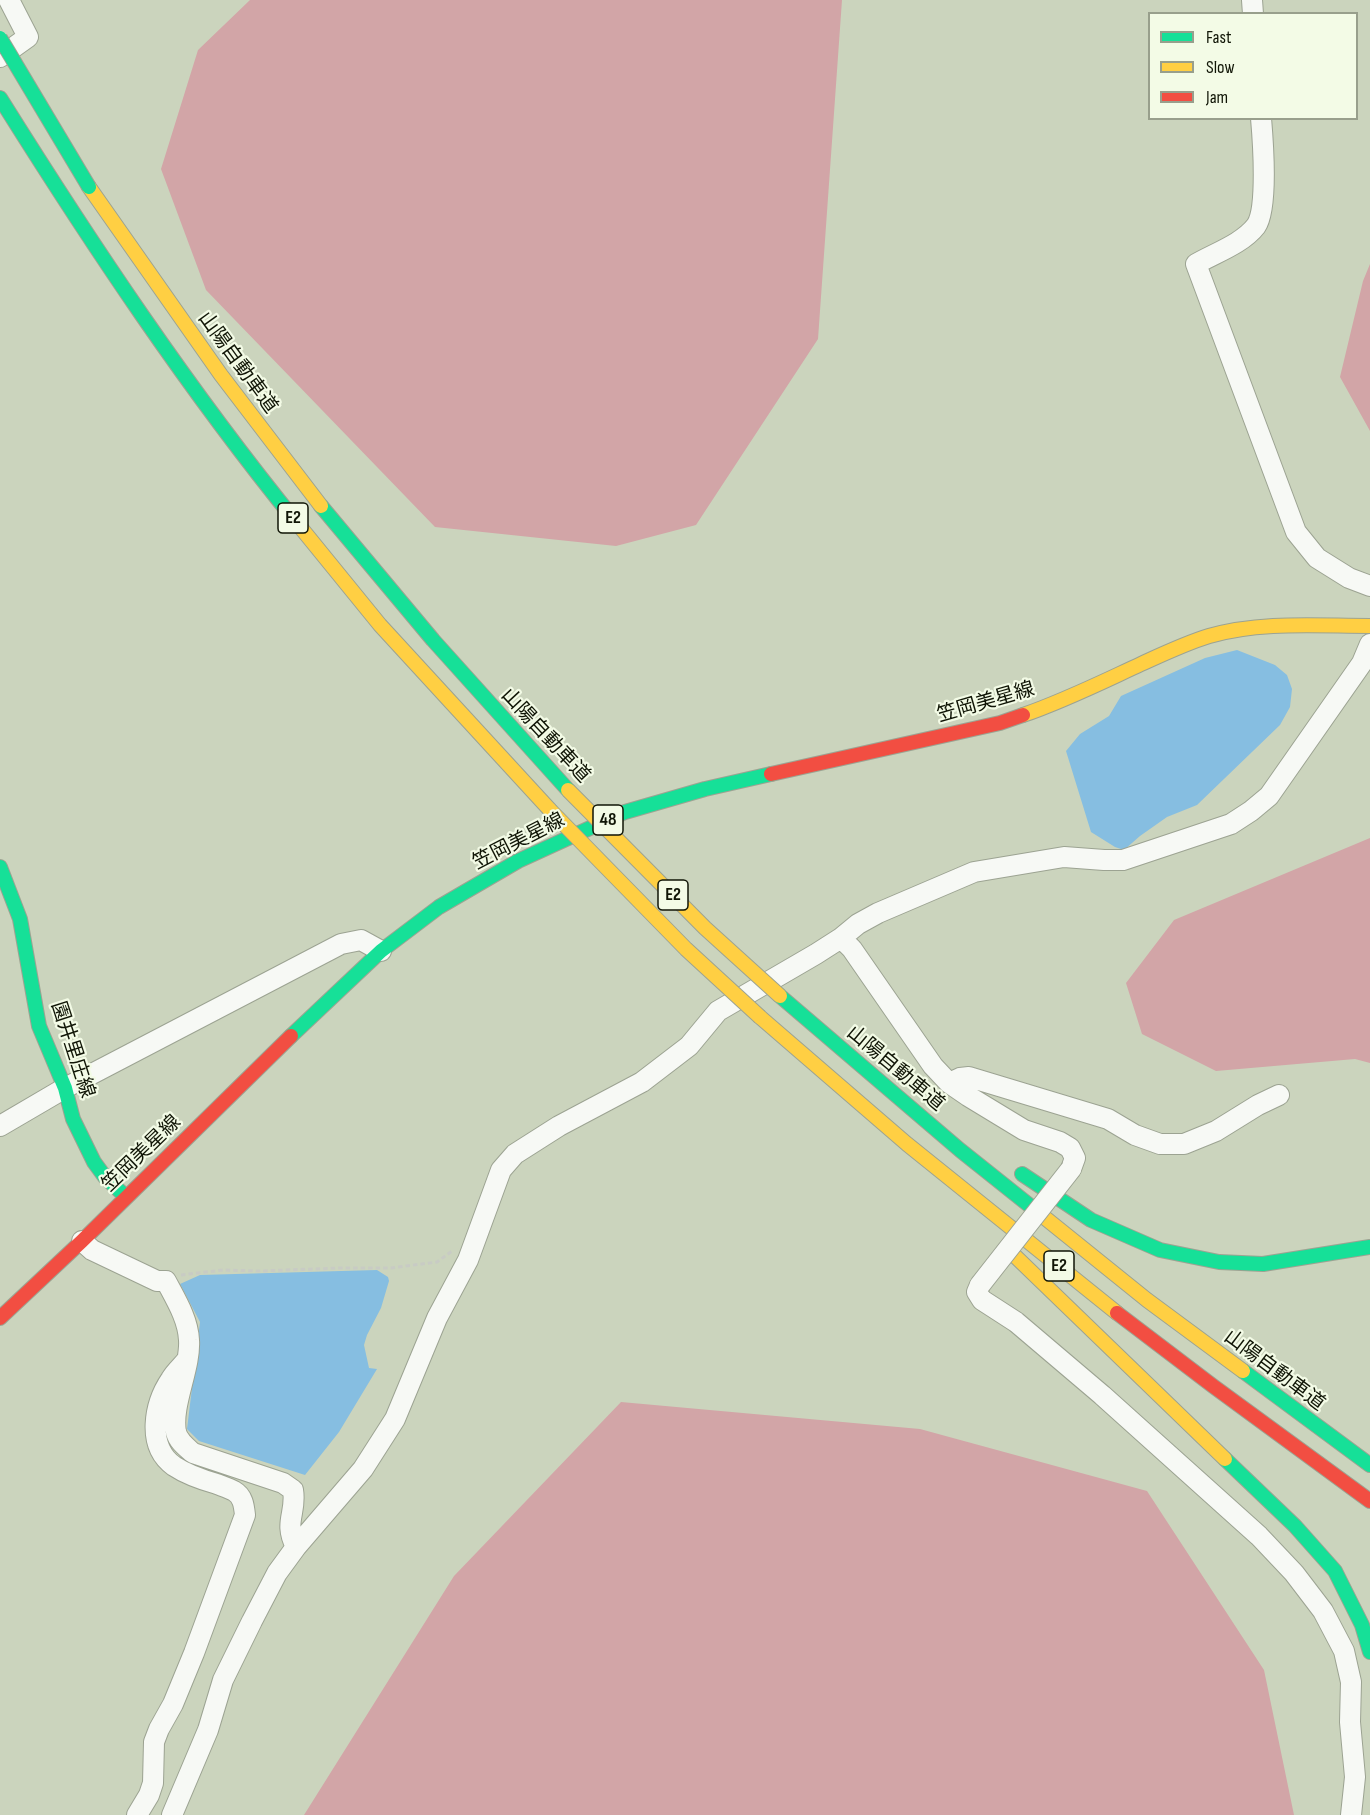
<!DOCTYPE html>
<html>
<head>
<meta charset="utf-8">
<style>
  body { margin:0 }
  #map { position:relative; width:1370px; height:1815px; overflow:hidden; background:#cbd4bd; font-family:"Sofia Sans Condensed",sans-serif }
  canvas { display:block }
  .legend { position:absolute; left:1148px; top:12px; width:210px; height:108px; box-sizing:border-box; background:#f3fbe6; border:2px solid #989f8c; margin:0; padding:8px 10px; list-style:none; font-size:18px; color:#101506 }
  .legend li { display:flex; align-items:center; gap:12px; height:30px }
  .legend b { width:30px; border:2px solid #989f8c }
</style>
</head>
<body>
<div id="map">
<canvas width="1370" height="1815"></canvas>
<ul class="legend">
<li><b style="height:8px;background:#16e098"></b>Fast</li>
<li><b style="height:8px;background:#ffcf43"></b>Slow</li>
<li><b style="height:8px;background:#f24e42"></b>Jam</li>
</ul>
</div>
<script>
const c = document.querySelector('canvas').getContext('2d');
c.lineJoin = 'round';
function fillPath(path, color) {
  c.fillStyle = color;
  c.fill(path, 'evenodd');
}
function strokePath(path, color, width, dash) {
  c.strokeStyle = color;
  c.lineWidth = width;
  c.lineCap = dash ? 'butt' : 'round';
  c.setLineDash(dash || []);
  c.stroke(path);
}
function write(font, color, halo, rows, align = 'center') {
  c.font = font + ' "Sofia Sans Condensed","Noto Sans JP",sans-serif';
  c.lineWidth = 4.5;
  c.setLineDash([]);
  c.textBaseline = 'middle';
  c.strokeStyle = halo;
  c.fillStyle = color;
  for (const [text, x, y, turn = 0] of rows) {
    c.save();
    c.translate(x, y);
    c.rotate((+turn || 0) * Math.PI / 180);
    c.textAlign = isNaN(turn) ? turn : align;
    if (halo) c.strokeText(text, 0, 0);
    c.fillText(text, 0, 0);
    c.restore();
  }
}
const forest = new Path2D(`
  M250,0H842L818,339L696,525L616,546L435,527L206,290L161,169L198,50Z
  M1370,264V431L1340,377L1363,281Z
  M1370,838V1063L1355,1059L1216,1071L1142,1034L1126,983L1174,920Z
  M621,1402L920,1429L1147,1491L1264,1670L1294,1815H304L454,1576Z`);
const water = new Path2D(`
  M1237,650L1275,665L1287,675L1292,689L1290,707L1280,725L1197,805L1167,817L1140,836L1124,850L1115,847L1091,832L1066,751L1080,734L1109,716L1121,696L1205,658Z
  M377,1270L388,1277L389,1281L381,1308L367,1335L364,1345L369,1368L377,1369L339,1432L305,1475L199,1441L187,1429L200,1322L180,1284L200,1275Z`);
const path = new Path2D(`
  M181,1275L223,1270L260,1271L340,1268H391L437,1262L452,1251`);
const street = new Path2D(`
  M1252,0L1253,14
  M0,57L28,37L9,0
  M1261,118C1263,141 1268,209 1256,226C1242,244 1215,253 1196,264L1296,532L1317,558L1349,578L1370,586
  M841,938L852,949L933,1066L949,1083L968,1096L1024,1130L1060,1142L1070,1148L1075,1158L1071,1169
  M949,1083L960,1078L969,1077L1108,1119L1135,1135L1160,1144H1184L1216,1131L1258,1105L1279,1095
  M0,1126L65,1088L341,944L361,940L381,951
  M82,1241L92,1250L157,1281H166C176,1300 188,1319 189,1340C191,1368 171,1405 176,1432C178,1441 186,1447 193,1453L283,1483L293,1490C297,1513 283,1522 296,1547
  M980,1285L977,1292L982,1300L1016,1322L1102,1395L1259,1536L1294,1573L1323,1611L1344,1651L1351,1682L1350,1722L1355,1777L1351,1815
  M137,1815L149,1795L153,1783L154,1742L159,1729L173,1704L194,1653L245,1515C244,1506 243,1496 234,1491C229,1488 222,1486 217,1484C203,1480 186,1474 174,1466C146,1446 154,1404 171,1379C175,1372 181,1367 186,1361
  M172,1815L208,1730L223,1680L252,1621L277,1573L296,1547L363,1469L395,1419L437,1318L468,1260L501,1170L515,1154L559,1126L642,1082L689,1046L718,1011L816,954L841,938L858,924L878,913L974,872L1064,857L1104,860H1123L1231,824L1251,811L1269,796L1362,663L1370,644`);
const fast = new Path2D(`
  M0,98C92,245 188,389 297,523
  M321,506L433,640L568,790
  M0,867L20,919L39,1026L65,1088L73,1119L94,1162L105,1177L126,1197
  M780,996L960,1150L1039,1213
  M291,1036L381,951L439,907L518,861L625,812L705,789L771,774
  M1022,1174L1091,1220L1160,1250L1219,1262L1263,1264L1370,1247
  M1243,1371L1370,1465
  M1225,1459L1295,1526L1335,1571L1362,1625L1370,1652`);
const slow = new Path2D(`
  M89,187L221,375L321,506
  M297,523L380,625L550,810
  M1023,715C1064,701 1102,682 1141,664C1163,654 1186,643 1209,636C1261,621 1317,626 1370,626
  M760,1017L907,1144L1117,1313
  M1039,1213L1147,1300L1243,1371
  M1015,1256L1225,1459`);
const jam = new Path2D(`
  M771,774L1000,723L1023,715
  M1117,1313L1213,1386L1370,1501
  M0,1318L82,1241L291,1036`);
const streetBridge = new Path2D(`
  M980,1285L1071,1169`);
const fastBridge = new Path2D(`
  M0,38L89,187`);
const slowBridge = new Path2D(`
  M568,790L705,928L780,996
  M550,810L686,949L760,1017`);
const shields = [
  [293,518,30],
  [608,820,30],
  [673,895,30],
  [1059,1266,30]
];
const shieldNames = [
  ["E2",293,518],
  ["48",608,820],
  ["E2",673,895],
  ["E2",1059,1266]
];
const streetNames = [
  ["山陽自動車道",237,363,54],
  ["笠岡美星線",986,703,-16],
  ["山陽自動車道",545,736,47],
  ["笠岡美星線",519,842,-27],
  ["園井里庄線",72,1050,72],
  ["山陽自動車道",895,1069,40],
  ["笠岡美星線",142,1154,-44],
  ["山陽自動車道",1274,1371,37]
];
fillPath(forest, '#d2a5a7');
fillPath(water, '#86bee1');
strokePath(street, '#9ca392', 22);
strokePath(fast, '#9ca392', 16);
strokePath(slow, '#9ca392', 16);
strokePath(jam, '#9ca392', 16);
strokePath(path, '#c8cbc4', 3, [4.5, 3]);
strokePath(street, '#f7f9f5', 20);
strokePath(fast, '#16e098', 14);
strokePath(slow, '#ffcf43', 14);
strokePath(jam, '#f24e42', 14);
strokePath(streetBridge, '#9ca392', 22, []);
strokePath(fastBridge, '#9ca392', 16, []);
strokePath(slowBridge, '#9ca392', 16, []);
strokePath(streetBridge, '#f7f9f5', 20);
strokePath(fastBridge, '#16e098', 14);
strokePath(slowBridge, '#ffcf43', 14);
for (const [x, y, w] of shields) {
  const box = new Path2D();
  box.roundRect(x - w / 2, y - 15, w, 30, 4.5);
  c.fillStyle = '#f3fbe6';
  c.fill(box);
  strokePath(box, '#101506', 1.5);
}
write('bold 18px', '#101506', null, shieldNames);
write('20px', '#101506', '#f3fbe6', streetNames);
</script>
</body>
</html>
